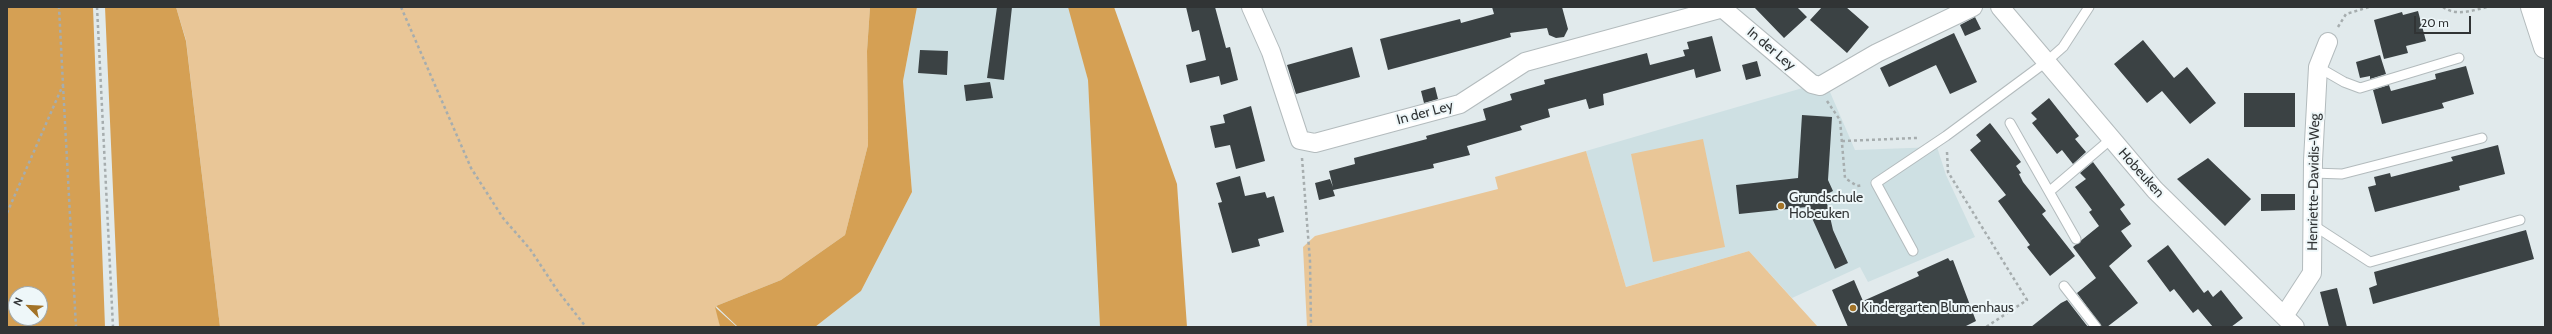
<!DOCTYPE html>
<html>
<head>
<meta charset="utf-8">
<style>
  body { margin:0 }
  #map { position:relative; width:2552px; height:334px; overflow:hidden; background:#e1eaec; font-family:Cabin,sans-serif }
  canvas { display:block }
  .frame { position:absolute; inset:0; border:8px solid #313435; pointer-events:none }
  .north { position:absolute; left:8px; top:286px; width:40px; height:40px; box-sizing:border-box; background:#eef7f9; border:1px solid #a2a9ab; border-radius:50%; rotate:294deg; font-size:11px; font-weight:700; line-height:16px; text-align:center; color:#313435 }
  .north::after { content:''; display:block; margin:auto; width:14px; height:18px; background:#a37327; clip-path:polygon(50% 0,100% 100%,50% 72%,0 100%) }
  .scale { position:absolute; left:2414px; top:16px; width:57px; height:18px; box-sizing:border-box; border:2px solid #313435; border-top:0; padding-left:5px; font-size:12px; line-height:14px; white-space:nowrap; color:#313435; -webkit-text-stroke:3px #eef7f9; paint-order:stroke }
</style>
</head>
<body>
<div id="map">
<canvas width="2552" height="334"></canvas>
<div class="frame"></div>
<div class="north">N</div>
<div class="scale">20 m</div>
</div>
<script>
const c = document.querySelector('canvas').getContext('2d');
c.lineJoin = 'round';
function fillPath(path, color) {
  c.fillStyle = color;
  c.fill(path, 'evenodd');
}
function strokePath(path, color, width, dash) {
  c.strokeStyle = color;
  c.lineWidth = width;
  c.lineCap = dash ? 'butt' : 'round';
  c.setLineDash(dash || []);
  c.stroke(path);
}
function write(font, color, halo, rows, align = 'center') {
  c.font = font + ' Cabin,sans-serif';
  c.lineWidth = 4;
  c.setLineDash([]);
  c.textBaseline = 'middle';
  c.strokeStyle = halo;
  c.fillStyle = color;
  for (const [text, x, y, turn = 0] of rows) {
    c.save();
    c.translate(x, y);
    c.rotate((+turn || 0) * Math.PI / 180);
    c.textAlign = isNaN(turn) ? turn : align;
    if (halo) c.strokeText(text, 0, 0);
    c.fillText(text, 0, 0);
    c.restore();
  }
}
const built = new Path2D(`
  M917,7H1069L1088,79L1101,327H815L861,291L912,192L903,81Z
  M1806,87L1830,92L1855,150L1937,147L1946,175L1975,237L1868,282L1860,267L1792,298L1749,251L1626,287L1586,151Z`);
const green = new Path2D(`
  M176,7H870L867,51L868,145L845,235L781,280L716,306L720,327H220L186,40Z
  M1703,139L1725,247L1653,262L1631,154Z
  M1586,151L1626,287L1749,251L1818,327H1307L1303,247L1315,236L1498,189L1495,177Z`);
const forest = new Path2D(`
  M7,7H93L105,327H7ZM16,294H40V318H16Z
  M105,7H176L186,41L220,327H119Z
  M870,7H917L903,81L912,192L861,291L815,327H738L716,306L781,280L845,235L868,145L867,51Z
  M1068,7H1114L1177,184L1187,327H1100L1088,80Z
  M715,307L737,327H720Z`);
const building = new Path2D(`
  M997,7H1012L1004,80L987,78Z
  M1186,7H1215L1226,48L1230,47L1238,80L1221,85L1219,76L1190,83L1186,65L1206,60L1199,30L1192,32Z
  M1492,7H1562L1568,29L1564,37L1556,38L1549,35L1547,28L1510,33L1511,37L1388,70L1380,39L1460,19L1461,23L1494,14Z
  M1754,7H1797L1807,17L1784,38Z
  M1822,7H1846L1869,27L1847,53L1810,20Z
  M2418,11L2426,41L2406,46L2408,53L2384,59L2374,20L2402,12L2403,15Z
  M1975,17L1981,29L1965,36L1960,25Z
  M1954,33L1977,82L1950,94L1936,65L1889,87L1880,68Z
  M1712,36L1721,71L1696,78L1694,69L1603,94L1604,105L1589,109L1586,99L1548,109L1550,117L1520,126L1522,130L1467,146L1470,155L1433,164L1434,168L1333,190L1335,196L1319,200L1315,183L1330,179L1333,187L1329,171L1355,164L1354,158L1427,139L1426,136L1486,120L1483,109L1512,100L1510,94L1545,84L1544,80L1647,53L1650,65L1685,56L1683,50L1689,49L1687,42Z
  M2143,40L2174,78L2187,67L2216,103L2190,124L2162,91L2147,103L2114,64Z
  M1352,47L1360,77L1296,94L1287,65Z
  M920,50L948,51L947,75L918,73Z
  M2380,55L2386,74L2370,79V76L2360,78L2356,62Z
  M1757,61L1761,76L1746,80L1742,65Z
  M2466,66L2474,94L2442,103L2444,108L2382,124L2373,90L2389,85L2391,91L2436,79L2435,74Z
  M990,82L993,98L966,101L964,85Z
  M1435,87L1438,99L1424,103L1421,91Z
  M2244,93H2295V127H2244Z
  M2049,98L2079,136L2075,139L2086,152L2073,164L2062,150L2057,154L2032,123L2037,119L2031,113Z
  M1251,106L1265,161L1236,169L1230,145L1215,148L1210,126L1225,123L1223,115Z
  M1802,115L1832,117L1828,180L1833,191L1825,195L1833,230L1848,263L1835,269L1807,207L1739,214L1736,185L1798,178Z
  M1990,123L2021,162L2016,166L2021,173L2019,174L2023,182L2046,211L2042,214L2075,256L2050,276L2027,247L2030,245L1998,201L2006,195L1970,150L1981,141L1976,135Z
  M2498,145L2505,174L2459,186L2460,190L2375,212L2368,187L2376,185L2374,177L2390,173L2391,177L2453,161L2451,157Z
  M2208,158L2251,199L2225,226L2177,179Z
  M2093,162L2125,205L2120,209L2131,224L2121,231L2132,246L2109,266L2138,303L2107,327H2102L2077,293L2096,278L2073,247L2099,226L2089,212L2092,210L2075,187L2086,179L2080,173Z
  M1240,176L1245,196L1265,192L1267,198L1274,196L1284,232L1258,239L1260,246L1232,253L1218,203L1222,202L1216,183Z
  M2261,194H2295V210L2261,211Z
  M2526,230L2534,259L2373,304L2369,288L2377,285L2374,272Z
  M2168,245L2204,293L2208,290L2213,297L2221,290L2243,318L2231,327H2213L2198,309L2193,313L2174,289L2170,292L2147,261Z
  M1948,258L1950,261L1953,260L1976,321L1964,327H1848L1832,290L1854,280L1863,301L1919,276L1917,272Z
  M2337,288L2347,327H2329L2320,292Z
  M2067,300L2088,327H2031L2061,303Z`);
const path = new Path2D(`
  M97,7L113,327
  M401,7L471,168L503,218L530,249L557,290L586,327
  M2443,7C2457,17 2473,10 2488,7
  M2338,27L2346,14L2369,7
  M63,85L76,327
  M1827,101L1840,120L1845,178L1857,186L1863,185
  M1842,141L1917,138
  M1947,152L1948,172L2027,300L1986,327
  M1302,158L1310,261L1311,327
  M7,213L63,85L59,7`);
const lane = new Path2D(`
  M2318,67L2344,82L2360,88L2459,58
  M2010,123L2076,239
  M2313,173L2342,174L2482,138
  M2050,191L2111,139
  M2313,225L2370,262L2520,220
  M1913,251L1876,183L1946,136L2046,62L2063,47L2089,7
  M2064,286L2096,327`);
const street = new Path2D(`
  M1251,7L1271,52L1300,140L1315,143L1460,104L1525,62L1723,8
  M1721,7L1812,84L1820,86L1877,53L1973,7
  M2000,7L2155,190L2295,327
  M2284,316L2312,273L2313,161L2318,67L2328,42`);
const secondary = new Path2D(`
  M2532,7L2545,47`);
const markers = [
  [1781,206,4,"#a37327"],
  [1853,308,4,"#a37327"]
];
const streetNames = [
  ["In der Ley",1771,49,40],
  ["In der Ley",1425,113,-15],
  ["Hobeuken",2141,173,48],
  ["Henriette-Davidis-Weg",2314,182,-89]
];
const poiNames = [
  ["Grundschule",1789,198],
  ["Hobeuken",1789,214],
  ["Kindergarten Blumenhaus",1861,308]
];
fillPath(built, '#cee0e3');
fillPath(green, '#e9c697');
fillPath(forest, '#d5a054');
fillPath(building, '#3b4244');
strokePath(lane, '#b3bbbd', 11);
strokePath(street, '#b3bbbd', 20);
strokePath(secondary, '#b3bbbd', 24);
strokePath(path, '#a6adae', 2.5, [3, 3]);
strokePath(lane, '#fff', 9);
strokePath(street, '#fff', 18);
strokePath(secondary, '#fff', 22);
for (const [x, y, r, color] of markers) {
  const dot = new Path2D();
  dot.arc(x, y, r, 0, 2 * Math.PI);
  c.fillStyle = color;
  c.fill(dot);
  strokePath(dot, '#eef7f9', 1.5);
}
write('14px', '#313435', '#eef7f9', streetNames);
write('14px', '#313435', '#eef7f9', poiNames, 'left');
</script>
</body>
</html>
